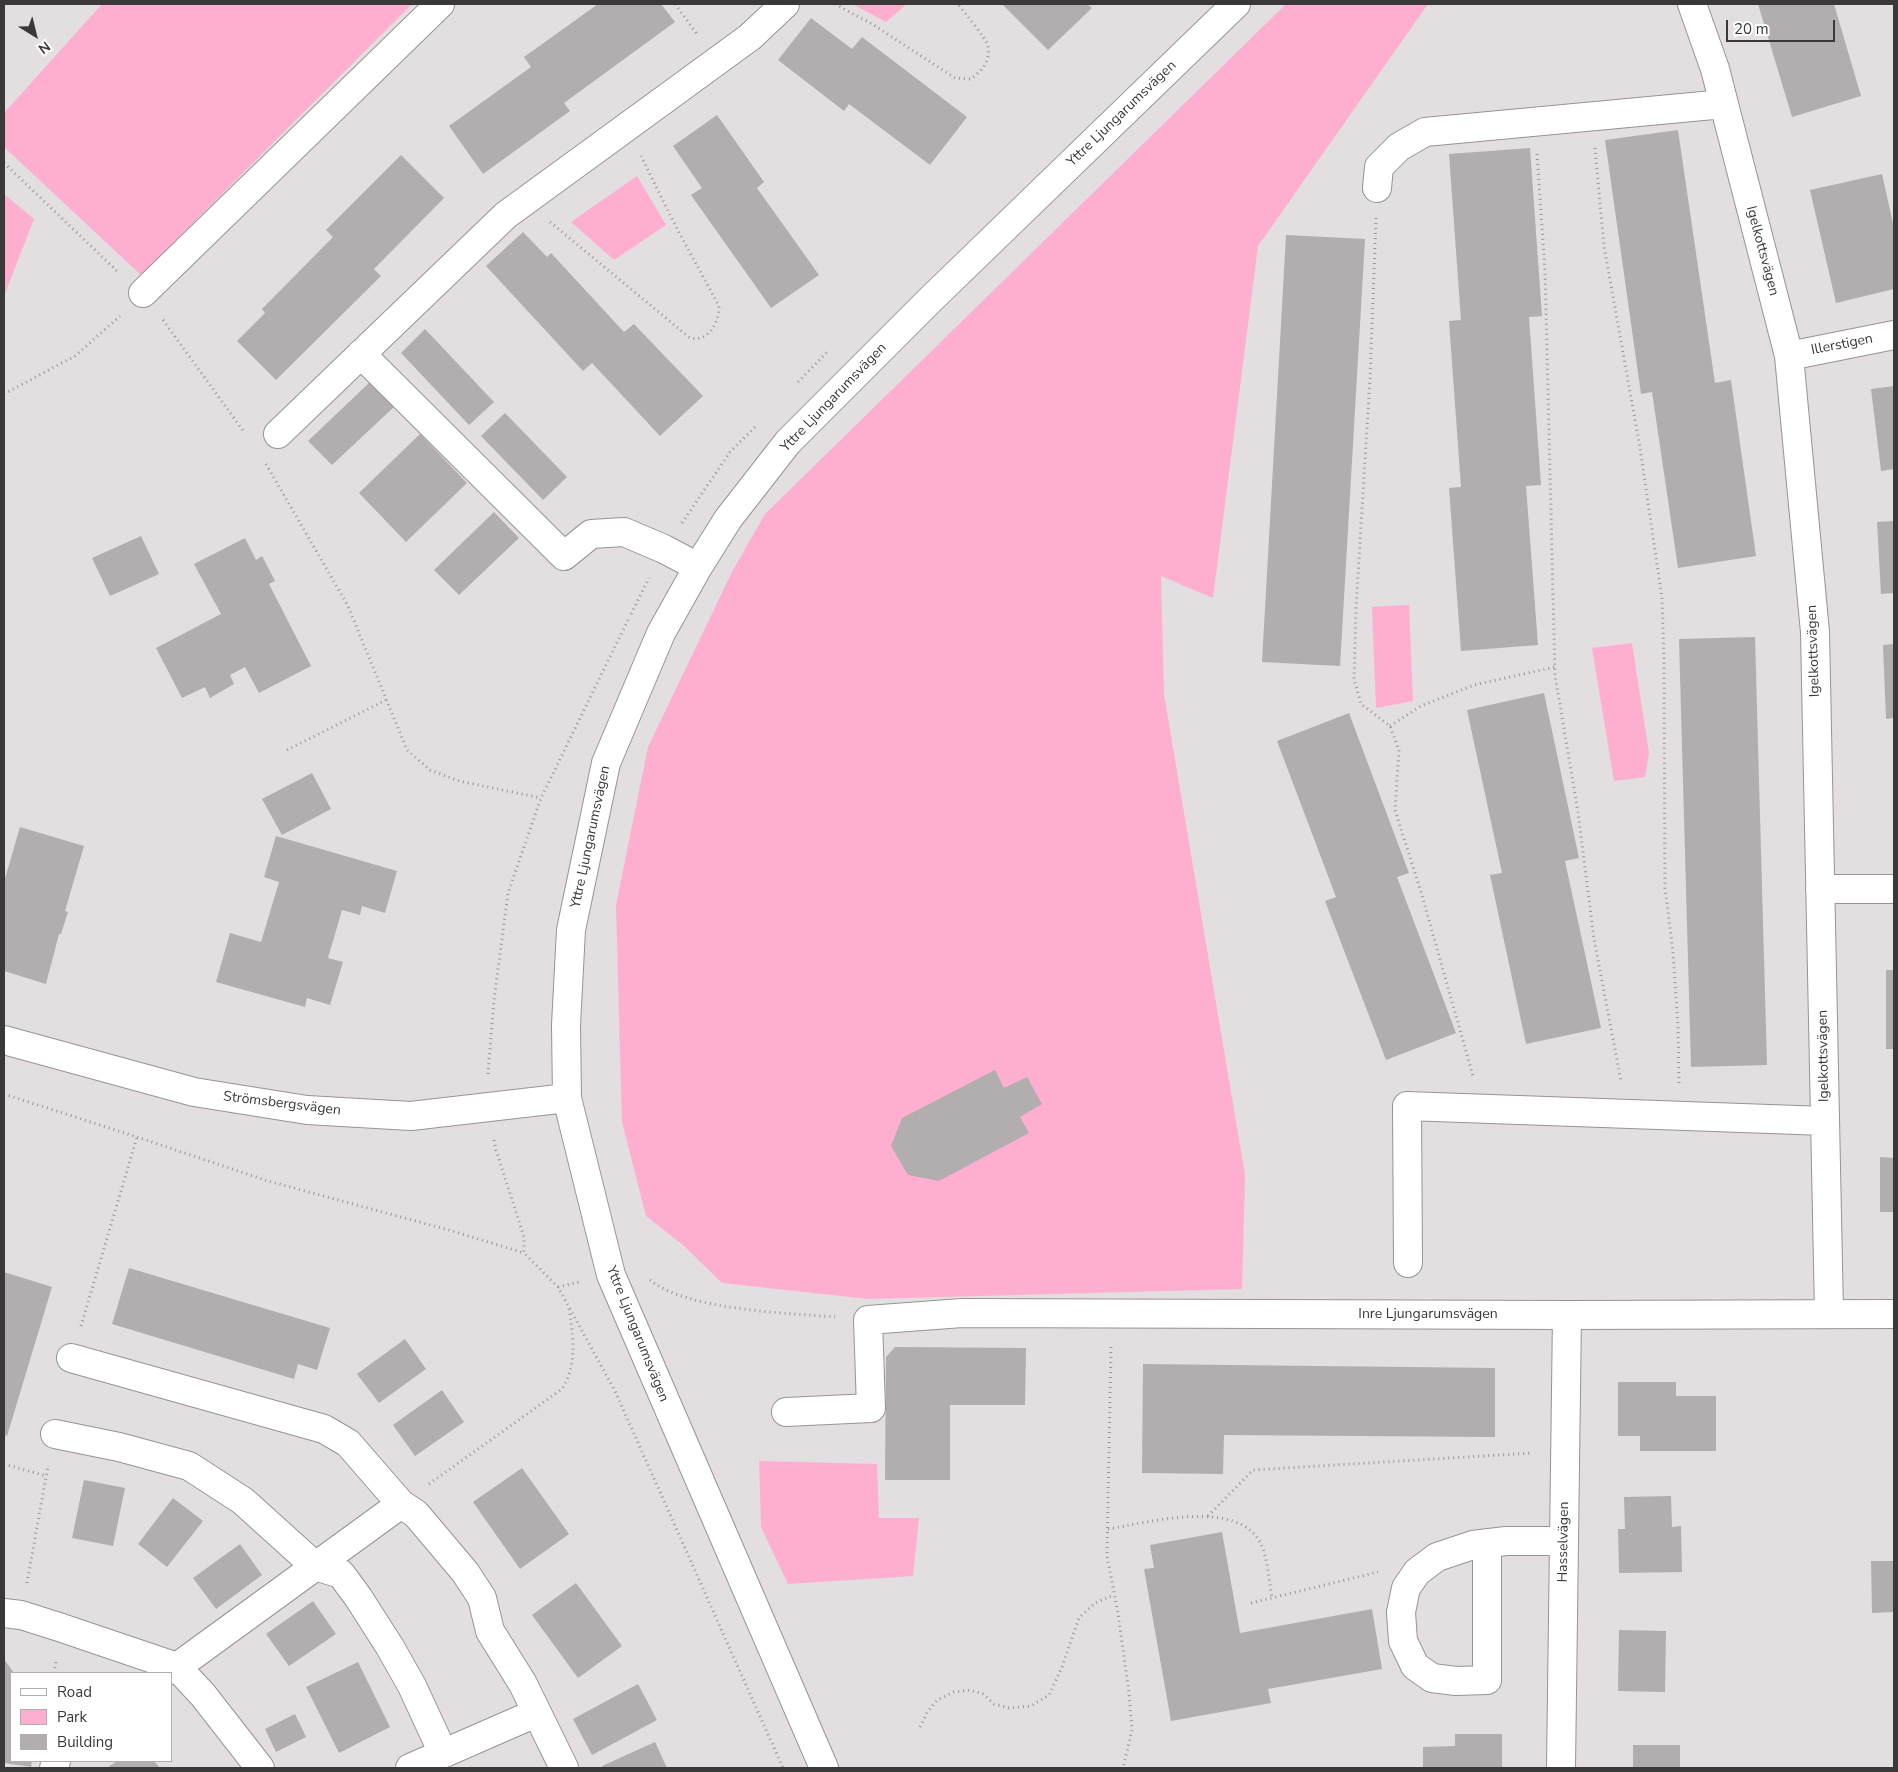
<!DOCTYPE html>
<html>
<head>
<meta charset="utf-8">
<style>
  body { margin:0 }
  #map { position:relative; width:1898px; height:1772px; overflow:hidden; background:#e3dee0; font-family:"Nunito Sans",sans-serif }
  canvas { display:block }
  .frame { position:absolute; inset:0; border:5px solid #3a3838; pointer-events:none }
  .legend { position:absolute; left:10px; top:1672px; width:162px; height:90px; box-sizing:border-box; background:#fff; border:1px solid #b0afaf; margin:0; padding:6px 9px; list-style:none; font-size:15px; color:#3a3838 }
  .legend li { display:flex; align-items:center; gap:10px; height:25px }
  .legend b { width:25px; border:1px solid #b0afaf }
  .north { position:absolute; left:10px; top:10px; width:50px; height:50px; -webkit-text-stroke:4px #fff; paint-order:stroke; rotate:144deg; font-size:14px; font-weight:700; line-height:20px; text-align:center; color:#3a3838 }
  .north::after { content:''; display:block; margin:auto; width:18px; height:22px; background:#3a3838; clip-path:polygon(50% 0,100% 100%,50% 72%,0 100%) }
  .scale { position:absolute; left:1726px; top:20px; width:109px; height:22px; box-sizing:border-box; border:2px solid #3a3838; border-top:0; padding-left:6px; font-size:15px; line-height:18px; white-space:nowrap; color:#3a3838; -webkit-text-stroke:4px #fff; paint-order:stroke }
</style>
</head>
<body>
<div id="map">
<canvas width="1898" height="1772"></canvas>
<div class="frame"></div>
<ul class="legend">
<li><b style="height:6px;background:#fff"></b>Road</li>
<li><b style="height:14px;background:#feafcf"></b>Park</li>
<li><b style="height:14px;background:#b2aeaf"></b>Building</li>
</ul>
<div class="north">N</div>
<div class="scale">20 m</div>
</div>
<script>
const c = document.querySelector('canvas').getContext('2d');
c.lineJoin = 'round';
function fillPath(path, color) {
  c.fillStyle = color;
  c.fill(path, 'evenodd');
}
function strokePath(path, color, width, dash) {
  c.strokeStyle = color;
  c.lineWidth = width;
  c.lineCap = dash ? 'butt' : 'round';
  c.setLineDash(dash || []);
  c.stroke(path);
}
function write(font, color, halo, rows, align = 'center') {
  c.font = font + ' "Nunito Sans",sans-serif';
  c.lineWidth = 4;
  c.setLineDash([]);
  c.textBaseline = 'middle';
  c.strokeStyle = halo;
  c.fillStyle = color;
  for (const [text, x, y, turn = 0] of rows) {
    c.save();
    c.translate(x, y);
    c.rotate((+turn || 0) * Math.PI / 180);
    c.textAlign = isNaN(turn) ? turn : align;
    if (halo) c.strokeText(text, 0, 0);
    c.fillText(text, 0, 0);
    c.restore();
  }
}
const green = new Path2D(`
  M102,4H412L141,275L4,147V113Z
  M852,4H907L886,22Z
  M1286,4H1428L1258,246L1213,598L1161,576L1164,694L1245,1175L1242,1289L868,1299L722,1283L683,1245L646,1216L622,1122L616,905L648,747L732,572L765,514Z
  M637,176L666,225L614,260L571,222Z
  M4,194L34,219L4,296Z
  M1409,605L1413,701L1376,708L1372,607Z
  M1632,643L1649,753L1645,777L1614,781L1592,648Z
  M759,1461L877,1464L879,1518H919L913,1576L788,1584L761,1527Z`);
const building = new Path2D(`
  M598,4H661L675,22L564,103L570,111L483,174L449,126L531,67L524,57Z
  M1002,4H1087L1092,8L1048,50Z
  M1758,4H1834L1861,96L1792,117Z
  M811,18L852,49L862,37L967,117L930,165L849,104L844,111L778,60Z
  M717,115L764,182L757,188L819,275L771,308L691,195L702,188L673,146Z
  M1678,130L1715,383L1731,380L1756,556L1678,568L1652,392L1641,394L1605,140Z
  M1530,148L1542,316L1529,317L1541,485L1526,486L1538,645L1461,651L1449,488L1461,487L1449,321L1461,320L1449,154Z
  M401,155L444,198L374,269L381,276L276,380L237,341L265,313L262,309L333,237L326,230Z
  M1882,174L1894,228V289L1836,303L1810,190Z
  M523,232L547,257L551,253L624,332L634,324L703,396L660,436L592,363L583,371L486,266Z
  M1286,235L1365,239L1340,666L1262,662Z
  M425,329L494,402L469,425L401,353Z
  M370,382L394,407L332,465L308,441Z
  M1894,386V469L1881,471L1871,389Z
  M505,413L567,477L543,500L481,436Z
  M420,434L467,483L406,542L359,493Z
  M494,512L519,538L459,595L434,570Z
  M1894,521V593L1881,594L1877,522Z
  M141,536L159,574L110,596L92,558Z
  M245,538L256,560L262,556L275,581L269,584L311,666L259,693L245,667L230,675L234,684L210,698L205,687L182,698L156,648L221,614L194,564Z
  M1755,637L1767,1065L1691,1067L1679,639Z
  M1894,644V718L1886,719L1883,645Z
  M1544,693L1579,858L1565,861L1601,1028L1526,1044L1490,875L1502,873L1467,710Z
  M1349,713L1409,873L1397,877L1456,1033L1386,1060L1325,901L1336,897L1277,741Z
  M312,773L331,809L282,835L262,799Z
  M20,827L84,846L65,911L68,912L61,934H59L46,984L4,971V882Z
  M276,836L397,871L385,913L362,906L360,915L342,910L328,958L343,962L330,1005L307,998L305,1007L216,982L230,933L261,942L279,882L264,877Z
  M1886,970H1894V1049H1886Z
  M995,1070L1004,1088L1027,1077L1042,1104L1020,1117L1029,1133L939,1181L908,1175L891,1146L902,1118Z
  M1880,1157L1894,1158V1212H1880Z
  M129,1268L330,1328L317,1370L298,1364L294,1379L112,1324Z
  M4,1272L52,1287L7,1436L4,1435Z
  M405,1339L426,1369L379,1403L357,1374Z
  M895,1347L1026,1348L1025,1405H950V1480H885L886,1357Z
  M1143,1364L1495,1368V1437L1224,1435L1223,1474L1142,1473Z
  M1618,1382H1676V1396H1716V1451H1640V1436H1618Z
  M442,1390L464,1422L415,1456L393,1425Z
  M522,1468L569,1534L520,1569L473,1502Z
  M84,1480L125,1488L113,1546L72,1538Z
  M1671,1496L1672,1527L1681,1526L1682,1572L1619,1573L1618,1529H1625L1624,1497Z
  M173,1498L203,1521L167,1567L138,1544Z
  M1222,1532L1240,1633L1372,1609L1382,1669L1268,1689L1271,1703L1171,1721L1144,1569L1154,1568L1150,1545Z
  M240,1544L262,1575L216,1609L193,1578Z
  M1871,1561H1894V1612L1872,1613Z
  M576,1583L622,1646L578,1678L532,1615Z
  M313,1601L336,1634L289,1666L266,1634Z
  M1619,1630L1666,1631L1665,1692L1618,1691Z
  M4,1659L14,1673H11V1761H32L31,1767L4,1763Z
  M358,1662L390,1727L339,1753L306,1687Z
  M638,1684L657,1720L592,1755L573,1719Z
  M295,1714L306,1737L276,1752L265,1729Z
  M1455,1734H1502V1768H1423V1747L1455,1746Z
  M655,1742L667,1768H603L602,1766Z
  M1633,1745H1680V1768H1633Z
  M117,1761H154L160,1768H107Z`);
const path = new Path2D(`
  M675,4L697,34
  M835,4L872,24L955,78L970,79C981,73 991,60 988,46C986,38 964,12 958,4
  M1595,148L1604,246L1640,448L1662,598L1664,661L1665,888L1673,952L1678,1027L1679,1083
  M1537,154L1545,270L1555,675L1578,812L1594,939L1621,1081
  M4,163L118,272
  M1376,218L1370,379L1356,608L1354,679L1361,704L1390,726L1399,750L1395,810L1421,892L1473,1076
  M550,222L690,338C709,342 719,323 719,306L676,227L641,156
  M163,320L244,432
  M798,382L828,351
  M4,394L75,356L120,316
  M266,464L348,606L407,750L430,770L459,781L541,798
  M682,523L730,452L757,425
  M631,614L649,578
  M1390,726L1421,706L1474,685L1555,667
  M287,750L386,700
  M488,1074L494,1000L508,893L541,798L628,620
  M4,1094L137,1137L268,1181L449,1230L524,1253
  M494,1140L496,1150L524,1237V1253L558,1287L615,1391L783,1768
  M650,1280C686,1310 787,1313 835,1317
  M558,1287L579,1282
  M81,1326L137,1137
  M1111,1347L1107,1556L1118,1613L1129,1693L1132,1730L1123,1768
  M4,1464L46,1476
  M429,1484L562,1389C578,1363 573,1337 569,1309
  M1208,1516L1253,1470L1532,1453
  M1108,1529C1147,1523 1235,1498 1260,1542C1268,1558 1269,1581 1272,1598
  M27,1583L48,1466
  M1251,1603L1378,1572
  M54,1673L56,1660
  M920,1727L927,1713L937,1700L954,1692L970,1690L983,1694L994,1704L1009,1708L1031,1706L1049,1695L1062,1667L1079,1618L1095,1603L1114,1595`);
const minor = new Path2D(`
  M1692,4L1715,69L1789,356L1815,632L1829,1313
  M1377,188L1379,167L1399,147L1425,132L1724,104
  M143,293L440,4
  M361,354L564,556L591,534L624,532L664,549L698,567
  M1789,356L1894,335
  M278,434L506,215L750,37L785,4
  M1820,889H1894
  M4,1040L194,1092L307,1110L411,1116L567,1098
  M1408,1263L1407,1106L1825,1121
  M71,1358L324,1429L348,1443L401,1504L416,1514L465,1572L482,1598L490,1631L523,1684L564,1768
  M786,1412L871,1408L868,1320L962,1313L1567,1315L1894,1314
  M55,1434L119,1447L189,1466L243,1501L315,1566L341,1574L358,1597L390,1647L412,1686L443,1753
  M1487,1543V1680L1456,1681L1432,1678L1415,1666L1403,1641L1401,1612L1406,1588L1417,1572L1437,1557L1473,1545L1506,1541H1564
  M4,1613L21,1615L59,1627L177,1667L203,1695L260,1768
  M161,1673L177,1667L401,1504
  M54,1768L56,1761
  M410,1768L536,1713
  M824,1768L611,1275L567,1098L566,1025L571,930L606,763L661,633L698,567L728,519L788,442L930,300L1236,4
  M1561,1768L1567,1315`);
const streetNames = [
  ["Yttre Ljungarumsvägen",1122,114,-44],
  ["Igelkottsvägen",1762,251,75],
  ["Illerstigen",1842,345,-11],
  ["Yttre Ljungarumsvägen",834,398,-46],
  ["Igelkottsvägen",1814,651,-92],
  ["Yttre Ljungarumsvägen",591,837,-78],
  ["Igelkottsvägen",1824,1056,-91],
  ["Strömsbergsvägen",282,1104,7],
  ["Inre Ljungarumsvägen",1428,1315],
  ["Yttre Ljungarumsvägen",637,1334,68],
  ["Hasselvägen",1564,1542,-89]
];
fillPath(green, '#feafcf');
fillPath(building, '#b2aeaf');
strokePath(minor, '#989395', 30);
strokePath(path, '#9a9798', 3, [1, 4]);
strokePath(minor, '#fff', 28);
write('14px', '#3a3838', '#fff', streetNames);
</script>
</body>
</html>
